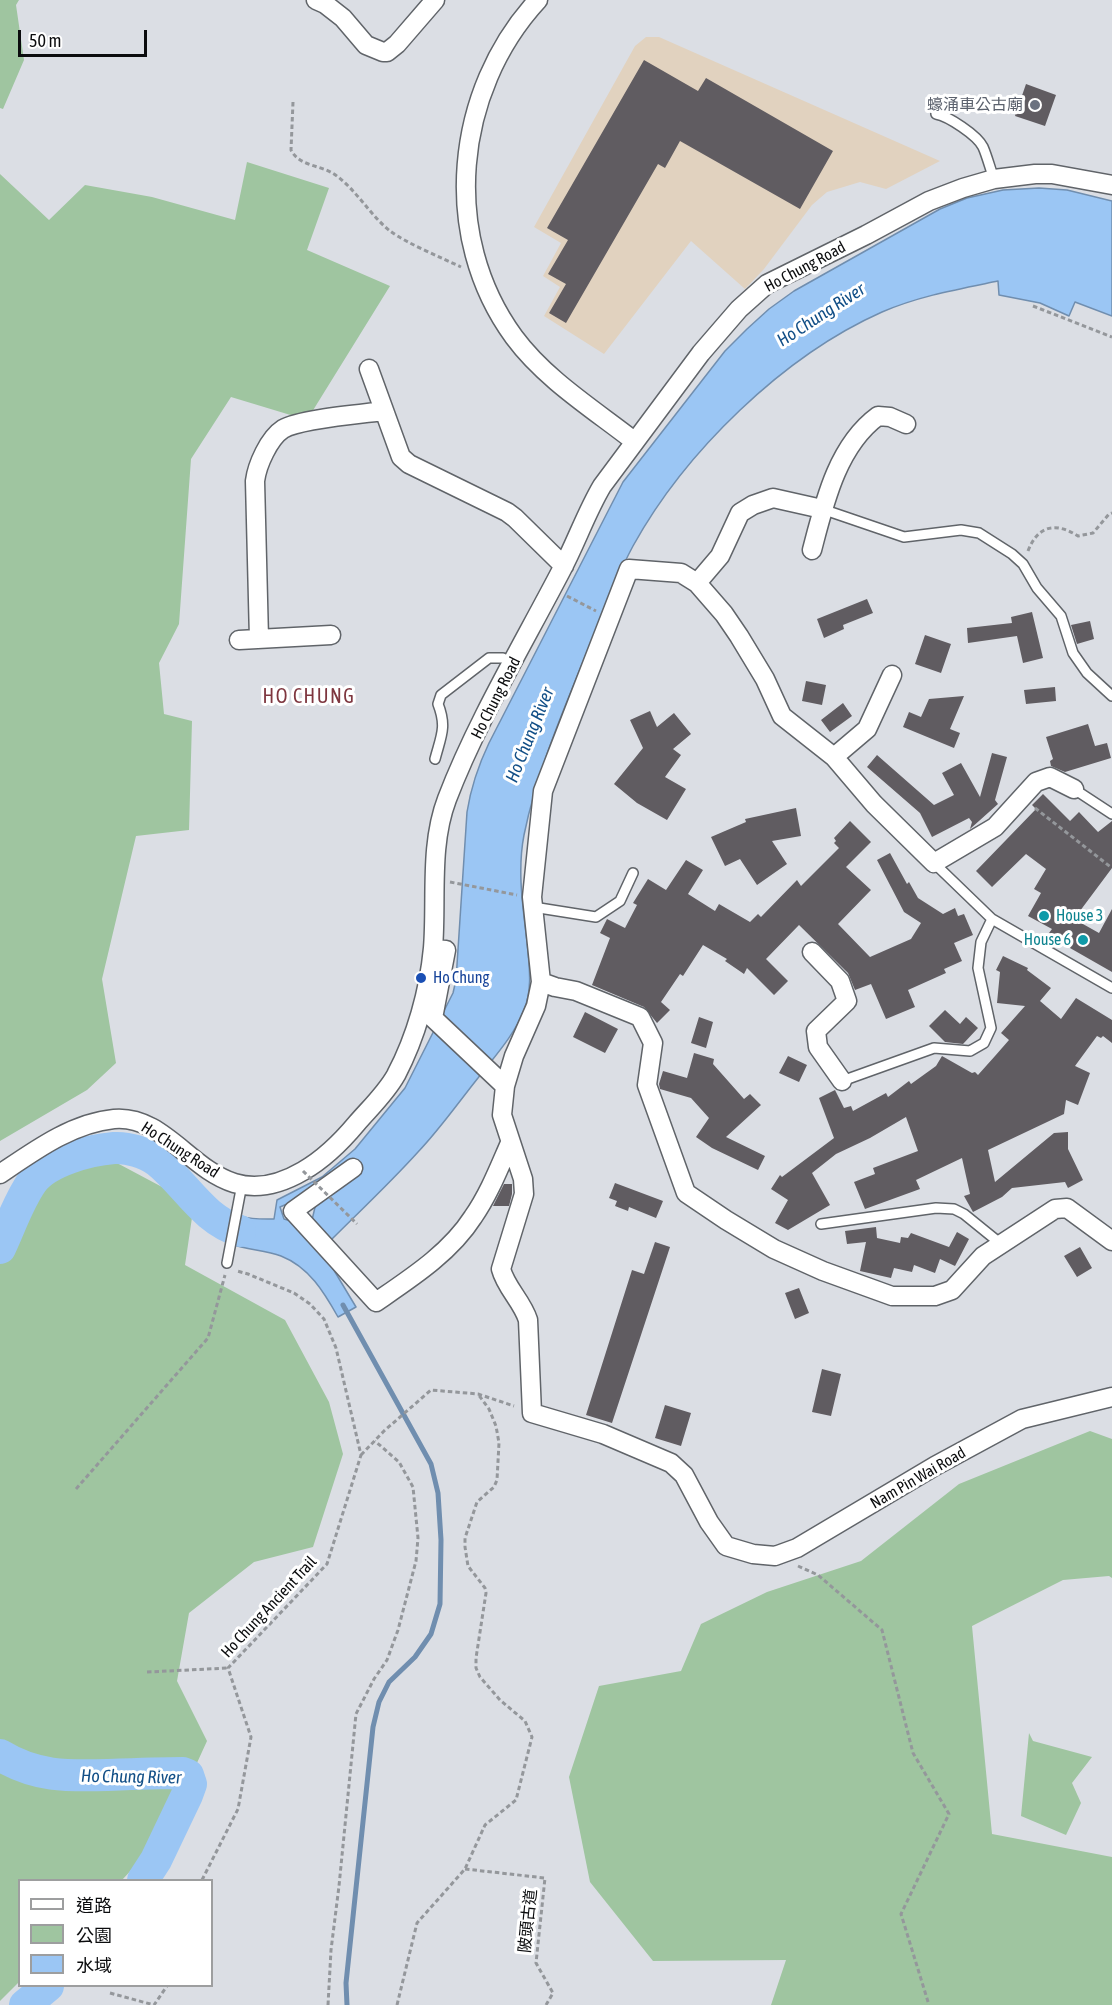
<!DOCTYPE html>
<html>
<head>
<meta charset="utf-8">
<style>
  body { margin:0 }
  #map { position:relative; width:1112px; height:2005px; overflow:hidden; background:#dbdee4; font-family:"Asap Condensed","Noto Sans TC",sans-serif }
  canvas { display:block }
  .legend { position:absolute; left:18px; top:1879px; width:195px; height:108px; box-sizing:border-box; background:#fff; border:2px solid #9d9e9f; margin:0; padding:8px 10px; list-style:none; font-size:18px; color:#0b0c0e }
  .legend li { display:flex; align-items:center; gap:12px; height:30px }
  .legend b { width:30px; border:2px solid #9d9e9f }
  .scale { position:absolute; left:18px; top:30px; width:129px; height:27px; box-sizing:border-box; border:3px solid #0b0c0e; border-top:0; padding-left:8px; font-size:18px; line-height:21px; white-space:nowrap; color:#0b0c0e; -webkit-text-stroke:4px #fff; paint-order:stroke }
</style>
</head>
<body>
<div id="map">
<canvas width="1112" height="2005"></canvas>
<ul class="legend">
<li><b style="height:8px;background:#fff"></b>道路</li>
<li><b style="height:16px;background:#9fc5a0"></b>公園</li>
<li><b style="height:16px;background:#9bc6f4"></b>水域</li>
</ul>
<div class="scale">50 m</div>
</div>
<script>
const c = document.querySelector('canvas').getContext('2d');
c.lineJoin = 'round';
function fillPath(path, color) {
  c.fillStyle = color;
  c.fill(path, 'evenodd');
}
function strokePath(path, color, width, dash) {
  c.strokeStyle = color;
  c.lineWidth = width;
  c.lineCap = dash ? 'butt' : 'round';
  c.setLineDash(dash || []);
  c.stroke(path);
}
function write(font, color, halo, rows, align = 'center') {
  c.font = font + ' "Asap Condensed","Noto Sans TC",sans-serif';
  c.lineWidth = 6;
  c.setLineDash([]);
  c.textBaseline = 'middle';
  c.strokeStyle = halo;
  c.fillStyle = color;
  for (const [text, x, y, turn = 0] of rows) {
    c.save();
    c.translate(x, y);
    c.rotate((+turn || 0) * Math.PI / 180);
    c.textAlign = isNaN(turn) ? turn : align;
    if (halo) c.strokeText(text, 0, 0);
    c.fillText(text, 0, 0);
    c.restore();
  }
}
const industrial = new Path2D(`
  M646,37H659L940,161L886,189L860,182L827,192L812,205L764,269L745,289L691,241L604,354L544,316L560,287L543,276L561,243L534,227L635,46Z`);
const green = new Path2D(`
  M0,0H19L16,5L24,60L3,109L0,108Z
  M247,162L329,188L307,250L390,286L307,420L231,397L191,459L179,624L159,663L164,714L192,721L189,830L136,836L102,979L116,1063L87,1090L0,1141V174L49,220L85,185L152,197L235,220Z
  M102,1155L194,1204L185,1265L285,1320L329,1402L343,1454L313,1547L254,1562L189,1613L177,1681L207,1741L164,1835L122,1880H20L19,1982L0,2001V1230L19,1182Z
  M1090,1431L1112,1439V1578L1109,1576L1063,1580L972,1626L992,1834L1112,1857V2005H771L786,1960L653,1961L590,1882L569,1777L599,1686L681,1671L701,1624L767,1592L861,1561L959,1484Z
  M1029,1733L1033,1741L1092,1757L1072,1783L1081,1803L1066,1835L1021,1816Z`);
const water = new Path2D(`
  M1039,188L1067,190L1112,201V316L1075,302L1069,316L1040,303L999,295L998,281C959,289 919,296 882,312C783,356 685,452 633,546C613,583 599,623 583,662C560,718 536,776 524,835C517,871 523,907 527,942C529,965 533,988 524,1010C514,1036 494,1057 478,1078C458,1103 440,1129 418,1152C390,1183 359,1212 330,1241L312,1220L316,1203L294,1201L280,1207L284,1219L291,1221L332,1267L356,1307L338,1317C324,1292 309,1267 281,1256C265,1250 247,1250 231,1244C218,1239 208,1226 199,1216L209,1202C233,1216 246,1220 274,1219L277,1200L322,1177L355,1149L405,1088L453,993L456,980L467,812C471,787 478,766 489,743L623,482L725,351L747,329L769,309L794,291L940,209L967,198L1003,190Z`);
const stream = new Path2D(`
  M343,1305L431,1464L438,1493L441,1540L440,1604L431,1634L415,1657L389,1682L379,1702L373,1727L346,1983L347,2005`);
const river = new Path2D(`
  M0,1248C10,1227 18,1202 32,1182C47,1161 89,1150 114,1148C128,1147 146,1153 157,1161C186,1184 203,1220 240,1231
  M0,1755C36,1777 67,1776 108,1775C133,1774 158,1773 183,1773L188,1775L191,1784L187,1795L156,1860L143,1880
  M25,2005L48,1986`);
const building = new Path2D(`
  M644,60L698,91L706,78L833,151L800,209L680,141L665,168L658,164L566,323L549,313L566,284L548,274L568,240L547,228Z
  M1026,84L1056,95L1045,126L1015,116Z
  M867,599L873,613L843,625L844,629L824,638L817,619Z
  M1032,612L1043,658L1023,663L1017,636L968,643L967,628L1012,623L1011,617Z
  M1090,621L1094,639L1077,644L1071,625Z
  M925,635L951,644L941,673L915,664Z
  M806,681L826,685L822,705L802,701Z
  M1055,687L1056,701L1026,704L1024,690Z
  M964,696L950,729L960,733L954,748L903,727L909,712L921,717L929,699Z
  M843,703L852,716L830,732L821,720Z
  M650,711L657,727L674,713L691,734L673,749L681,755L665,777L686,789L667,820L637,803L614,784L643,748L630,720Z
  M1088,724L1095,746L1107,743L1111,758L1065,772L1051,766L1050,761L1053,759L1046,737Z
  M992,753L1007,757L995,800L998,804L970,829L972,822L969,818L932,837L920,813L867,767L877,755L934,805L954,795L942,773L961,763L980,797Z
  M1043,794L1070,821L1079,812L1098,832L1112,821V868L1074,919L1099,933L1112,909V972L1070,948L1071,945L1049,933L1052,929L1028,916L1041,893L1034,889L1046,869L1026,854L992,887L976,871L1036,809L1032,805Z
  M796,808L801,836L772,841L787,864L757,885L740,859L725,866L711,837L746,822L745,819Z
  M850,821L871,842L846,867L871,890L838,924L870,957L911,939L921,923L904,912L877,860L890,853L907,884L909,882L918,898L943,914L955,908L958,916L964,914L973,935L954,943L962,961L944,969L946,973L908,990L915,1007L886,1019L871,984L855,990L848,973L799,925L766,959L788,981L774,995L747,968L744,974L725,961L727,959L703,945L683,976L680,974L661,1002L670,1010L657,1023L644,1007L592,985L610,938L600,933L607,919L625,928L637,905L633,903L648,879L666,890L686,860L703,870L688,894L715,911L719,904L750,922L758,914L761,917L797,880L801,886L839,848L834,843L836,841L834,838Z
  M1003,956L1028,968L1027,970L1051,988L1040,1001L1061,1019L1076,998L1112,1020V1043L1103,1036L1101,1038L1097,1036L1075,1066L1090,1073L1078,1105L1066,1100L1064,1114L988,1150L995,1182L1054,1133L1068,1132V1149L1083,1180L1068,1188L1065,1182L1012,1188L1002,1197L973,1212L964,1196L970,1194L962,1158L916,1180L920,1189L865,1209L854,1182L875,1174L873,1168L918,1151L906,1117L870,1138L836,1154L812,1173L830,1205L788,1230L775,1223L788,1200L771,1189L780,1175L782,1177L834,1138L819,1098L835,1090L844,1108L851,1106L853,1111L886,1093L888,1097L909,1081L911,1084L936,1066L942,1056L972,1073L975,1072L978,1075L995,1056L1009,1040L1001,1033L1025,1006L997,1003L1000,972L996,970Z
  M945,1010L960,1024L966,1017L978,1028L963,1044L945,1042L929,1026Z
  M585,1012L618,1029L605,1053L573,1037Z
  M699,1017L713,1022L706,1048L691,1043Z
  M694,1053L714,1059L713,1064L744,1099L750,1094L761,1105L726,1137L765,1156L758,1170L712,1148L696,1137L709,1118L691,1098L660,1089L659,1084L663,1071L687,1078Z
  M788,1056L807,1065L799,1082L779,1073Z
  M615,1183L663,1201L656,1218L629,1207L628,1211L615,1206L617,1201L609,1198Z
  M504,1184H512V1194L509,1206H493Z
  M876,1227L877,1238L900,1243L901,1237L908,1238L911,1233L949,1247L957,1232L969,1239L955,1266L940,1259L935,1273L914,1265L912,1272L894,1268L891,1278L860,1271L866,1242L847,1244L845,1231Z
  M655,1242L670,1247L612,1423L586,1415L632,1270L644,1274Z
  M1080,1247L1092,1268L1077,1277L1064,1256Z
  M799,1288L809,1313L795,1319L785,1293Z
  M822,1369L841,1374L831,1416L812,1412Z
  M665,1405L691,1413L681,1446L655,1438Z`);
const path = new Path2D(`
  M293,102L291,150C299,166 320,165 334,174C356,189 369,214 390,231C406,243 442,258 461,267
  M1033,306L1112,337
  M1028,551C1038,525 1056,522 1078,536L1093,533L1109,514L1112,513
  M567,596L596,611
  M1035,808L1112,868
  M450,882L517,895
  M361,1455L384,1431L431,1390L478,1394L514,1406
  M76,1489L208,1338L225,1275
  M798,1566L818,1575L882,1630L913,1753L949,1814L901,1914L929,2005
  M147,1672L228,1668
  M465,1869L545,1878L536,1963L553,1993L546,2005
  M202,1880L238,1809L251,1737L228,1668L327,1564L361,1455L336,1348L324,1319L310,1304L294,1293L248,1274L237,1271
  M110,1993L154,2005L167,1986
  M328,2005L331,1950L339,1886L356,1714L374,1679L387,1660L398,1630L416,1561L418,1538L413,1487L399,1462L375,1441
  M397,2005L417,1923L465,1869L485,1825L516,1800L532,1737L525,1721L500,1700L480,1677L476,1668V1658L486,1593L485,1588L468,1566L465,1547V1538L477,1502L494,1487L497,1480L499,1443L496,1426L489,1409L478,1394`);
const lane = new Path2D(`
  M936,114C948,116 977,135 983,147C987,156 990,168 994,179
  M822,509L904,537L961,530L979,533L1012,554L1023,564L1037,588L1061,616L1073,653L1087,673L1112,696
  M435,759C441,736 447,727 438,704L441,695L489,658H503L513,664
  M1074,789L1112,814
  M934,863L992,919L1112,988
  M533,907L596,917L620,901L633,873
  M842,1081L934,1048L970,1051L984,1043L991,1028L978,968L981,942L992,919
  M821,1224L936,1208L954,1209L964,1214L1001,1244
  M227,1263L242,1184`);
const street = new Path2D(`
  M316,0L325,4L343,18L366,45L383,52H387L397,44L435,0
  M538,0C454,91 440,236 514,337C545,379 593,409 634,441
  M369,369L401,457L409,464L507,512L515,518L564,566
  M812,550C824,504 837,446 878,416L890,417L906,424
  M697,583L720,556L740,513L753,505L773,498L822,509
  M259,639L255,481C257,465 269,438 283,429C300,419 361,414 384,411
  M239,640L331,635
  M834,757L867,729L892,675
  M433,949L446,950L433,1018L505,1086
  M812,952L840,981L847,1001L816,1031L818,1047L842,1081
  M541,982L532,897L543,791L629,569L681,573L697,583L724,614L739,636L765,679L782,716L834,757L874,804L934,863L995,827L1036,782L1050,777L1074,789
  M353,1168L293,1211L376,1302C411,1278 450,1253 473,1217C489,1194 499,1168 510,1143
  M0,1174C34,1151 72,1123 114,1119C183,1113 209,1226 303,1171C324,1159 342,1141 357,1123C370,1108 386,1093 396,1075C416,1037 429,991 433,948C437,900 429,846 447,799C476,723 523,644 561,571C576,543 586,513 602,486L701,353L739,309L767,284L866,235L929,201L963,188L994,179L1035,174H1052L1112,185
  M1112,1241L1067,1208L1055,1209L983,1256L952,1290L935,1296H892L823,1271L774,1249L726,1220L686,1193L647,1085L653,1043L640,1017L576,991L555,987L541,982L536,1006L514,1056L505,1086L502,1115L523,1179L524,1194L501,1269C506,1288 522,1301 528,1320L532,1413L603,1434L671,1463L684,1475L709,1522L726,1546L753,1554L775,1556L797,1548L935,1466L1022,1419L1112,1397`);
const pathBridge = new Path2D(`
  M303,1171L357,1224`);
const markers = [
  [1035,105,6,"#6b7280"],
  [1044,916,6,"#0f9aa8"],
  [1083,940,6,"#0f9aa8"],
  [421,978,6,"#1a4fb4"]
];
const worshipNames = [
  ["蠔涌車公古廟",1023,105]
];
const streetNames = [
  ["Ho Chung Road",805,267,-28],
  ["Ho Chung Road",496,698,-63],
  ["Ho Chung Road",180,1150,33],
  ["Nam Pin Wai Road",918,1478,-30],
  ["Ho Chung Ancient Trail",269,1607,-47],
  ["陂頭古道",528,1921,-84]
];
const cultureNames = [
  ["House 3",1056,916],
  ["House 6",1071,940,"right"]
];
const transitNames = [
  ["Ho Chung",433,978]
];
const waterNames = [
  ["Ho Chung River",821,315,-33],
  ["Ho Chung River",530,735,-68],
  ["Ho Chung River",131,1777,1]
];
const quarterNames = [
  ["HO CHUNG",309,697]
];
fillPath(industrial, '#e1d2bf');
fillPath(green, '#9fc5a0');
fillPath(water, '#9bc6f4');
strokePath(water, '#708eaf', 1.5);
strokePath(stream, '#708eaf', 5);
strokePath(river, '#9bc6f4', 32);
fillPath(building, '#605c61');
strokePath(lane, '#606469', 12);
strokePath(street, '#606469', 21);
strokePath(path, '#94979b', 3, [4.5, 3]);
strokePath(lane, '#fff', 9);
strokePath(street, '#fff', 18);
strokePath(pathBridge, '#94979b', 3, [4.5, 3]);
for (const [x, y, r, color] of markers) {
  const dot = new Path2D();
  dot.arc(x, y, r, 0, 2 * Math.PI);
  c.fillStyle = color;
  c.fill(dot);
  strokePath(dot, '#fff', 2);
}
write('16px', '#5b616d', '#fff', worshipNames, 'right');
write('16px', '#0b0c0e', '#fff', streetNames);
write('16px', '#0d838f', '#fff', cultureNames, 'left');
write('16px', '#164399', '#fff', transitNames, 'left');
write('italic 18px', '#124f87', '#fff', waterNames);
c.letterSpacing = '1.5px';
write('20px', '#7e363f', '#fff', quarterNames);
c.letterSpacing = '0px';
</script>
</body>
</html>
